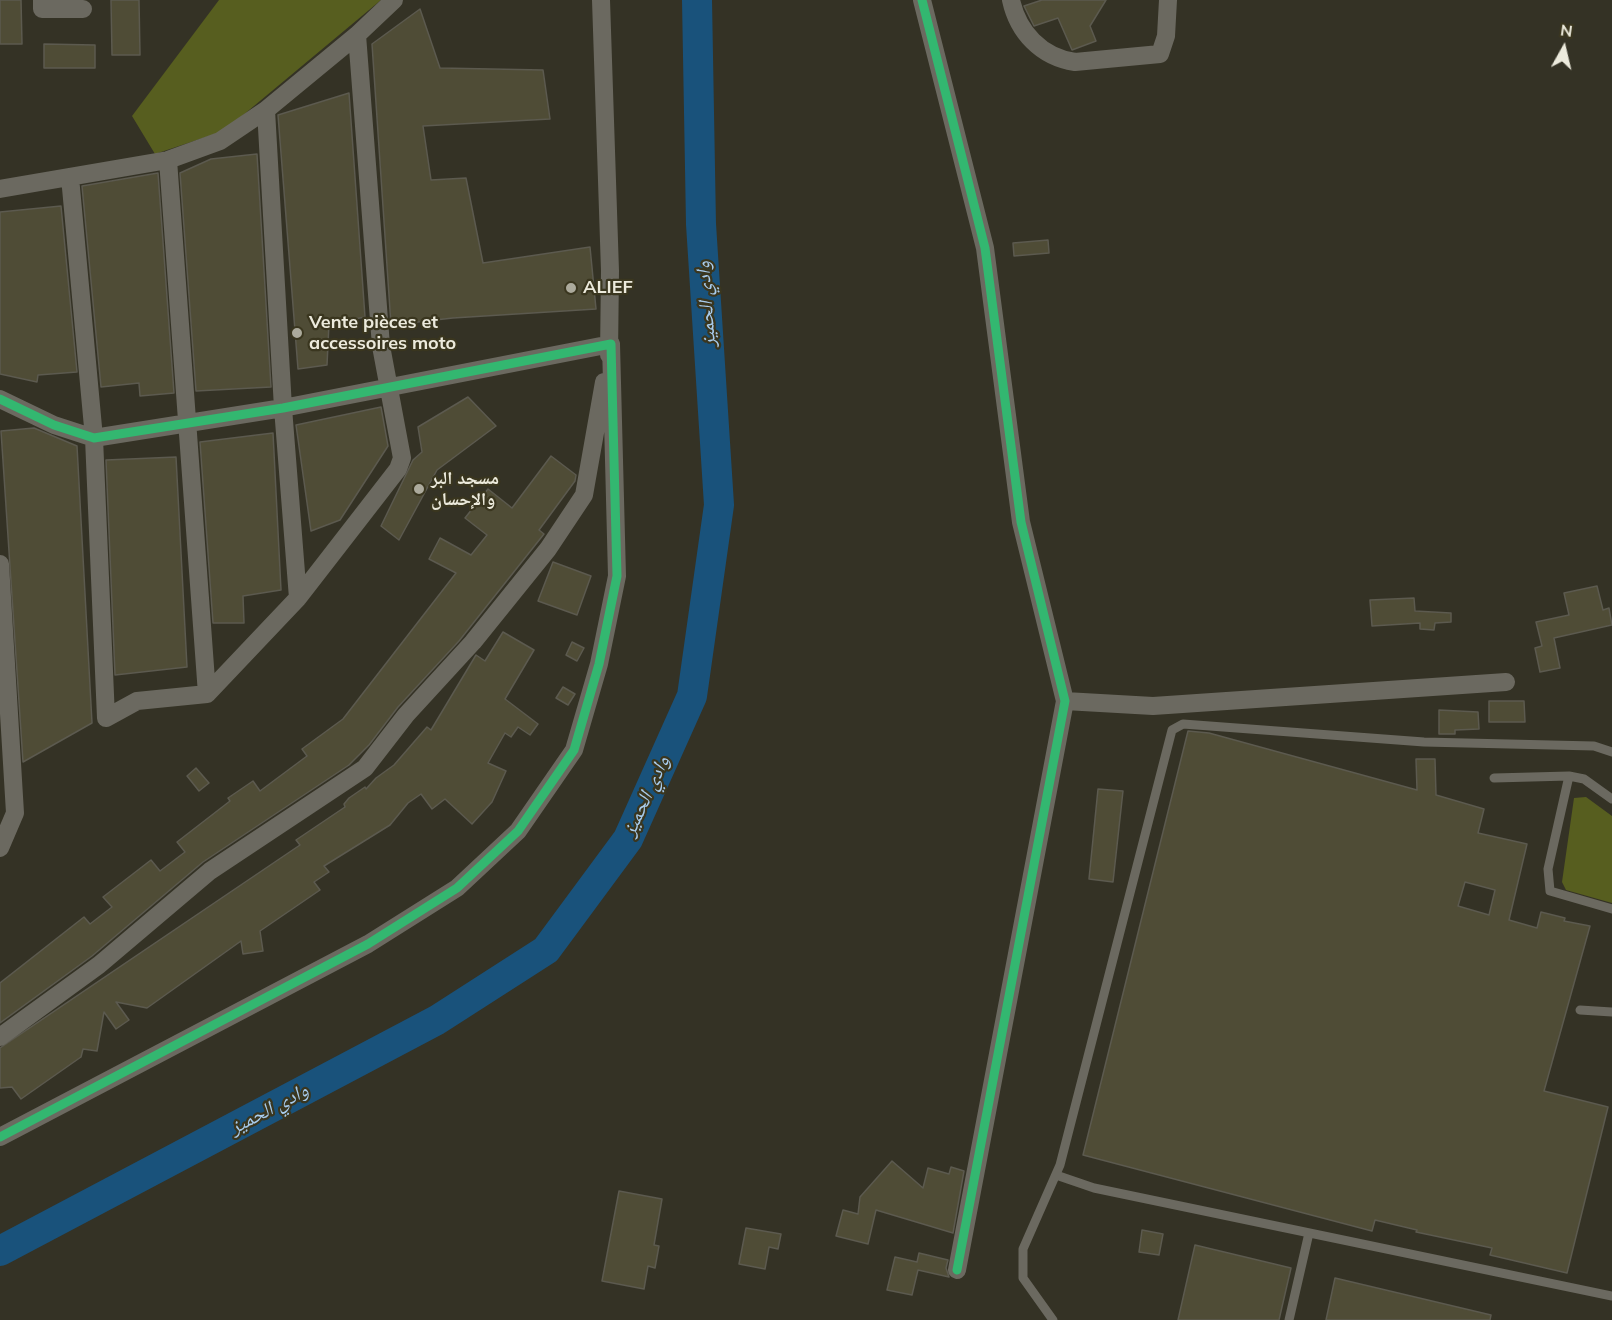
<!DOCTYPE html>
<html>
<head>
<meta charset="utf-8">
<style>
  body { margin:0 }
  #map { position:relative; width:1612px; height:1320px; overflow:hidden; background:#343225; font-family:Mulish,sans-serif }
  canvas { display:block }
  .north { position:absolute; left:1534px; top:18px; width:60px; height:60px; -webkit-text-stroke:4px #3a361f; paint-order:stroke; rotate:8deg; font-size:16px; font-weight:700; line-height:24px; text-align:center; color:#eceadc }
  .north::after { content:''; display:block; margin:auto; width:21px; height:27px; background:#eceadc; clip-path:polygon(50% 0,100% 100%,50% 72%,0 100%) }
</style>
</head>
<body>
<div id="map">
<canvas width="1612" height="1320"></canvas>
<div class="north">N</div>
</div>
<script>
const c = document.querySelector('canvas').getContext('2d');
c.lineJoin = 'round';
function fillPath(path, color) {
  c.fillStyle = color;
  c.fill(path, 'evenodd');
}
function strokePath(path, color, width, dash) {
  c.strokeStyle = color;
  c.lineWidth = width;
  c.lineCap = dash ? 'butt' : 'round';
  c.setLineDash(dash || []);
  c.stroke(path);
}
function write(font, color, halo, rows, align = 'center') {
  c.font = font + ' Mulish,"Noto Naskh Arabic",sans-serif';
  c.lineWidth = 4.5;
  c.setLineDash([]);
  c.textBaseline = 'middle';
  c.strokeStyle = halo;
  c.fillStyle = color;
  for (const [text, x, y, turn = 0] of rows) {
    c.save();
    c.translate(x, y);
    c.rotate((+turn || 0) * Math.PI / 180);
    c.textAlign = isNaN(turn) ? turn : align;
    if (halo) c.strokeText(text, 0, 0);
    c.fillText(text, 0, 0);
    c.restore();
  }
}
const green = new Path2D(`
  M219,0H381L224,131L155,154L132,116Z
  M1586,797L1612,816V903L1566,890L1562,882L1574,798Z`);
const river = new Path2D(`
  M0,1251L437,1020L546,950L628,839L692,696L719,505L701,224L697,0`);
const building = new Path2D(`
  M0,0H21L22,44H0Z
  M111,0H139L140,55H112Z
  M1042,0H1106L1090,26L1096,41L1072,50L1058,18L1034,26L1024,6Z
  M420,9L440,68L543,70L550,119L423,126L431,180L466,178L483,263L590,247L596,309L453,318L391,325L372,44Z
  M44,44L95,45V68H44Z
  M349,93L365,317L329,324L327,365L298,369L278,115Z
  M257,154L271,387L196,391L180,173L211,159Z
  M158,173L174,393L140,396L139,383L101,387L82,186Z
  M61,206L77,372L38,375L37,382L0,374V212Z
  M1048,240L1049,253L1014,256L1013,243Z
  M468,397L496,426L437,470L399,540L381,526L413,460L422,452L418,427Z
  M381,407L388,446L340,520L311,531L296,425Z
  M34,428L77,446L92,723L23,762L1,431Z
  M273,433L281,590L243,596L244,623H213L200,442Z
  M551,456L576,475L575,481L539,530L544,534L459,641L398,707L369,745L349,765L203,862L92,956L0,1023V983L84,917L90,924L112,907L103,897L151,860L160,871L185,852L177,842L230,801L228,798L253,781L260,791L307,756L302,749L343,719L456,573L429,559L440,538L471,555L487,535L465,518L488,489L512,508Z
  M176,457L187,667L115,675L106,460Z
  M553,562L591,576L577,615L538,601Z
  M1597,586L1603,610L1609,608L1612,625L1554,638L1560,668L1540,672L1535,648L1542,646L1536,622L1569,615L1564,593Z
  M1414,598L1415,611L1451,613V622L1435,623L1434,630L1420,629V623L1372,626L1370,600Z
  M503,632L534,650L505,699L538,724L530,735L518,727L511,737L505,733L488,763L506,771L492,802L472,824L445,799L432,809L421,794L408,803L390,825L324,866L329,872L314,882L320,890L260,931L263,951L243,954L241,941L147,1008L116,1002L129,1020L116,1029L104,1012L97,1051L83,1049L81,1057L21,1099L12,1087L0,1088V1048L300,845L296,840L345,807L344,804L349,798L365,787L366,789L376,778L394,765L427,727L431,730L476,655L485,661Z
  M572,642L584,648L577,661L566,655Z
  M563,687L575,694L568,705L556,698Z
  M1489,701H1524L1525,722H1489Z
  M1439,710L1478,712L1479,729L1455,730V734H1439Z
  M1188,731L1209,733L1417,790L1416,759H1435L1436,795L1484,809L1478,833L1527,844L1509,920L1537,928L1541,912L1565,918L1564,921L1590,926L1544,1091L1608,1107L1567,1273L1490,1255L1492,1248L1416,1232L1417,1230L1375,1220L1372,1231L1083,1155ZM1465,882L1495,890L1489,915L1458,906Z
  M196,768L209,783L199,791L187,776Z
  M1098,789L1123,791L1113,882L1089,879Z
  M892,1161L923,1188L928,1168L949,1174L951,1167L964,1171L953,1233L876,1210L868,1244L836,1236L843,1210L858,1214L860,1197Z
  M619,1191L662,1199L654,1245L659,1246L655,1268L648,1266L644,1289L602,1281Z
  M746,1228L781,1234L778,1249L769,1247L765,1269L739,1264Z
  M1142,1230L1163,1234L1159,1255L1139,1252Z
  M1195,1245L1291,1268L1279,1320H1178Z
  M919,1253L948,1260L946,1268L949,1277L918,1270L912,1295L887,1290L895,1257L917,1262Z
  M1335,1278L1491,1315L1490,1320H1326Z`);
const service = new Path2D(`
  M1494,778L1569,776
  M1612,799L1584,779L1569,776L1548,869L1550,891L1612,909
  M1580,1010L1612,1012
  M1056,1175L1094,1188L1612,1296
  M1053,1320L1023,1278V1249L1060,1165L1172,730L1183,724L1424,742L1594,746L1612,752
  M1289,1320L1309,1233`);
const minor = new Path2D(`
  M42,0V9H83
  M601,0L610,271L609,355
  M922,0L985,248L1021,522L1065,701L957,1270
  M1011,0C1018,32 1041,57 1075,62L1160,54L1166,36L1168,0
  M266,110L283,408L298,598
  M168,160L207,694
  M70,177L94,438L106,718L137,701L207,694L298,598L398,469L402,458L381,346L357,35
  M0,189L168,160L220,141L266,110L357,35L394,0
  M0,399L54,425L94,438L283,408L611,344L617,576L599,664L574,750L518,831L457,888L368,944L0,1137
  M0,564L15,813L0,848
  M1065,701L1153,706L1506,682
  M0,1037L99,965L210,871L365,768L406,715L473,642L548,549L584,495L604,382`);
const cycleway = new Path2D(`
  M922,0L985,248L1021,522L1065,701L957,1270
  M0,399L54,425L94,438L283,408L611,344L617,576L599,664L574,750L518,831L457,888L368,944L0,1137`);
const markers = [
  [571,288,6,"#acaa9c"],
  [297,333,6,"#acaa9c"],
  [419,489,6,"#acaa9c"]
];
const poiNames = [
  ["ALIEF",583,288],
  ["Vente pièces et",309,323],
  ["accessoires moto",309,344],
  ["مسجد البر",431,479],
  ["والإحسان",431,500]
];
const waterNames = [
  ["وادي الحميز",706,304,-94],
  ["وادي الحميز",646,796,-65],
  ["وادي الحميز",269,1109,-28]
];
fillPath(green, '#575e1f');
strokePath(river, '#19527b', 30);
fillPath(building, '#4f4c36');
strokePath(building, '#5c5a4f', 1.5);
strokePath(service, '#6b6960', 9);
strokePath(minor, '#6b6960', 18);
strokePath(cycleway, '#33b770', 9);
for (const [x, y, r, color] of markers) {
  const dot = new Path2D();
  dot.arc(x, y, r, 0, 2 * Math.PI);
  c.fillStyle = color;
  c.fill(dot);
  strokePath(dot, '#3a361f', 2);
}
write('bold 18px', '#eceadc', '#3a361f', poiNames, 'left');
write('italic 20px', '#a8cced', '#3a361f', waterNames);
</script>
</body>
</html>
